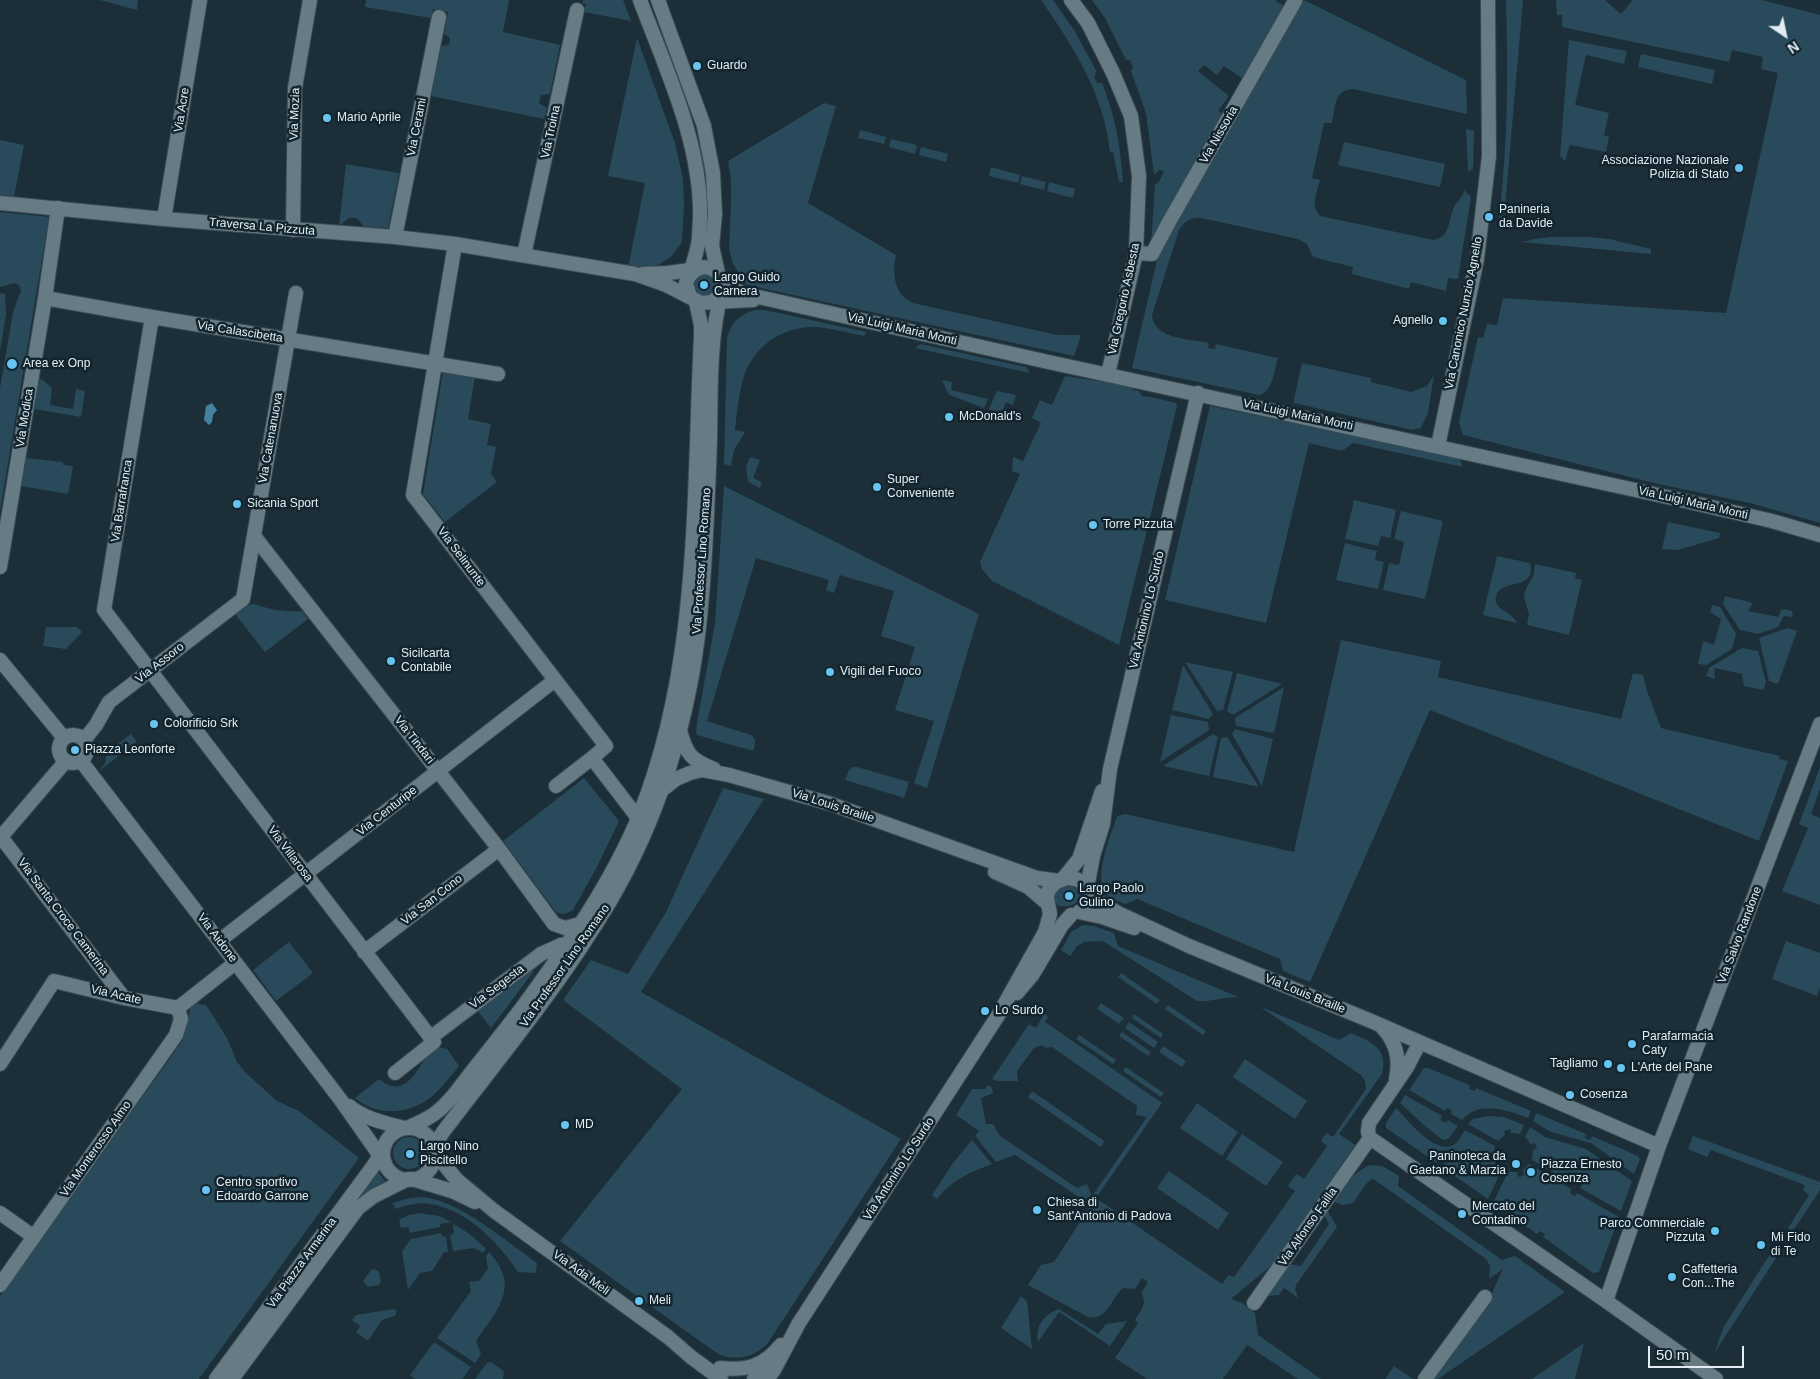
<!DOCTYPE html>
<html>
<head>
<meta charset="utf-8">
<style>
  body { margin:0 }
  #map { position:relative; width:1820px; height:1379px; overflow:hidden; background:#1c2e37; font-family:Arial,sans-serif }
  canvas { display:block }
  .north { position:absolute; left:1760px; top:10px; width:50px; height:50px; -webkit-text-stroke:4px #12242d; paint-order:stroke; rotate:146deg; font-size:14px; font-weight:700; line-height:20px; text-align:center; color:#e2edf3 }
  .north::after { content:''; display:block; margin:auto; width:18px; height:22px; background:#e2edf3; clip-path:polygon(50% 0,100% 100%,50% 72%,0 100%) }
  .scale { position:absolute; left:1648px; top:1346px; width:96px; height:22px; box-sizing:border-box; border:2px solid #e2edf3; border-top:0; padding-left:6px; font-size:15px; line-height:18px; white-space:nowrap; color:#e2edf3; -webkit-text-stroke:4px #12242d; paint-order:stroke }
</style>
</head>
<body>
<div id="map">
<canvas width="1820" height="1379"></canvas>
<div class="north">N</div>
<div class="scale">50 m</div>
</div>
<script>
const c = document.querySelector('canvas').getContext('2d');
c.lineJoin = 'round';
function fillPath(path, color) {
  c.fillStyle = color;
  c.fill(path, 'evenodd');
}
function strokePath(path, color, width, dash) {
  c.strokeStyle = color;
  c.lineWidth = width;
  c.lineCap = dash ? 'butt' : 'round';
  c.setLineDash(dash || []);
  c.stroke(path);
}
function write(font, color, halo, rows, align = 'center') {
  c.font = font + ' Arial,sans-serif';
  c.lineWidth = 5;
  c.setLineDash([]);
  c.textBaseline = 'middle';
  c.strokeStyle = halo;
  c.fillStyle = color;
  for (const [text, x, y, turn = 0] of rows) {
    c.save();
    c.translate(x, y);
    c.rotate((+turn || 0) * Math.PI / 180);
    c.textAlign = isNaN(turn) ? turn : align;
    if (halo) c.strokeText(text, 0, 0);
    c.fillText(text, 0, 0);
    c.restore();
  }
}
const green = new Path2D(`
  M100,0H138L137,10Z
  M366,0H509L503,32L560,45L550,94L541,95L539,103L547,108L544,119L431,96L441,46L449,45L450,38L444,34L448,12L433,9L431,18L365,7Z
  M583,0H623L631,21L584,12L586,4L582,3Z
  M1041,0H1053L1074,30L1097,72L1094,77L1097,83H1102C1116,118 1120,145 1123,182H1119L1113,152H1110C1104,94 1073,46 1041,0Z
  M1092,0H1275L1286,8L1246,81L1224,66L1217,75L1204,65L1198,71L1229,96L1218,111L1225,116L1151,245L1155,184L1158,183L1164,172L1160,169L1154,175L1146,113L1131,71L1133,67L1130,60H1126L1105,18Z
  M1304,0L1466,80L1467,114L1353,89C1334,89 1335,109 1332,123H1324L1312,178L1320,180C1317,192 1310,206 1320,216L1434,240C1451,236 1448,220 1454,207C1457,200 1464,197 1464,190L1471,197L1458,279L1448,278L1446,291L1411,282L1409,289L1352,274L1353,267L1313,257L1307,244L1298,239L1201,218C1191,217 1184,222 1179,230L1152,315C1154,340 1191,339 1209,343L1208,348L1215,349L1216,344L1278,358C1274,370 1273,392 1259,395L1132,368L1158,256L1166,236L1300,2Z
  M1506,0H1523L1504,218H1499C1508,146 1508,73 1506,0Z
  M1556,0H1605L1621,14L1633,0H1762L1820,15V523L1750,503L1658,484L1463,435L1459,422L1478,337L1483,338L1487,324L1497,325L1503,298L1726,313L1778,73L1761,69L1763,57L1732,50L1729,62L1562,27V15H1557Z
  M637,38L675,143L683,179L684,205L682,242L674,253L669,258L648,271L628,268L645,183L608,176Z
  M1569,40L1627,51L1624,64L1586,55L1575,105L1609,113L1604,135L1609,137L1606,152L1570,145L1565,161L1560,156Z
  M1641,54L1715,70L1712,84L1638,67Z
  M824,103L836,106L808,203L896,255C892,274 894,295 913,303L1057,335H1081L1074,356L747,285L733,264L729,250L731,200V181L728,161Z
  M1466,129L1474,131L1473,169L1468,171Z
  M860,130L886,137L884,144L858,138Z
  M891,139L917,145L915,154L889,147Z
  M0,140L24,145L14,197L0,195Z
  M1344,142L1445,164L1440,187L1338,165Z
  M921,147L948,154L946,162L919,155Z
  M346,164L399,173L388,228L364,227L357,218H349L339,226Z
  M991,167L1020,175L1018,183L989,176Z
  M1022,176L1046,182L1044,190L1020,184Z
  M1049,182L1075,189L1073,198L1047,191Z
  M0,212L49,217L0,511V388L13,312L21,291L19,285L14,283L0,287Z
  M1550,237H1589L1609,239L1651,249V254L1522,242L1534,239Z
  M704,274L713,277L717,283L714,294C699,299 692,294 694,278L696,276Z
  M0,293L5,294L6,314L0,351Z
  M755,310H765L866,332L864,336C848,333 831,328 815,327C784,326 756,345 745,373C739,391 737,412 735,430L745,432L734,450L731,466L724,464L727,338C731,323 739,314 755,310Z
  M920,344L1026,367L1030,373L915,348Z
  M1302,363L1371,378V382L1411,392L1427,386L1434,375L1428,413L1421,428L1412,430L1294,403V399Z
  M443,371L475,376L468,419L491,424L487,445L496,447L491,474L497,482L445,522L423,494Z
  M1065,376L1131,386L1133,390L1139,391L1142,396L1151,397L1176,403L1177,406L1119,645L992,581L982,569L980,562L1020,474L1012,471L1013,457L1023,461L1041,423L1032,418L1040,400L1052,405Z
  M42,379L52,388L50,405L73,409L76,389L85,391L81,417L34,409L39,380Z
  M942,380L952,382L951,390L988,399L984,408L949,395Z
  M997,391L1016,395L1013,405L1006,402L1001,415L989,409Z
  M1210,406L1459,458L1463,467L1353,443L1342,451L1309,443L1266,623L1165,600Z
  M750,457L760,460L753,478L762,482L760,488L748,482L746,467Z
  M26,458L63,462V465L73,466L68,494L21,486Z
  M724,486L979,614L927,788L914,783L934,721L895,710L915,647L881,636L894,591L840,575L834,593L826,590L829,580L756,558L707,721L751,735C757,739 755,745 753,751L697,735L696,732L697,722L715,624Z
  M1354,500L1396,510L1390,538L1381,536L1378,546L1345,539Z
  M1401,511L1443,521L1425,599L1383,590L1389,563L1399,565L1404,542L1394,539Z
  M1668,522L1720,533L1719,538L1678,550L1662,549Z
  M1345,543L1377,551L1375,560L1384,562L1378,589L1336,580Z
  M1497,556L1530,563C1537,590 1503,579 1497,594C1490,609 1512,611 1517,623L1483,615Z
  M1535,564L1576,573L1575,578L1582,580L1569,635L1527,625L1529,614L1524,598L1525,591L1534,574Z
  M1725,596L1753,603L1748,611L1778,617L1782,609L1792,611L1793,617L1784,616L1778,627L1758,634L1740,630L1723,604Z
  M255,604C271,610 284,612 302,611L308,619L265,652L235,614L245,605Z
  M1712,605L1720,607L1736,634L1732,649L1706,665L1698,664L1703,641L1714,645L1721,619L1710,612Z
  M46,627H77L82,632L66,649L43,646Z
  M1787,628L1797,631L1778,684L1769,681L1759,638Z
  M1341,640L1441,661L1438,677L1621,719L1633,673L1643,675L1647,691L1661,728L1780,756L1779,759L1788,761L1759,841L1430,710L1310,982L1283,971L1280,959L1137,899L1126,904C1120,902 1113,900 1108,896C1091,879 1111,836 1117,816L1125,814L1294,852Z
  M1742,648L1758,651L1766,682L1764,690L1744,686L1742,674L1714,668L1715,679L1706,676L1709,668Z
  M1185,662L1233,672L1223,710L1217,711Z
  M1183,665L1213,714L1209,719L1172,710Z
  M1237,673L1282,684L1233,715L1227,711Z
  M1284,687L1274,733L1236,726L1235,718Z
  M1171,715L1208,722L1209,730L1160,762Z
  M1235,729L1273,739L1262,786L1232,734Z
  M131,734L137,742L99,771L105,763L107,750L116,745Z
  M1213,734L1218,737L1209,776L1163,766Z
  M1227,737L1259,787L1213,777L1221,738Z
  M853,767H857L909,782L904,798L845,780L849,770Z
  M1820,767V789L1811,814L1820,818V905L1782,891L1808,828L1799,824Z
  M584,778L619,821L596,869L573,910C567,914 563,915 556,912L503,841Z
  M723,788L764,799L641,992L901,1139L768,1343C755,1357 736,1362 718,1354L560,1241L682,1089L563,1000L591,960L628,974L665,914Z
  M1067,885H1076C1090,899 1073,908 1059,906L1055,902L1054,894L1058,889Z
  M1083,925L1094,926L1114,933L1118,946L1238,997C1224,997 1211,1002 1197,1001L1103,941L1084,942L1077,946L1070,956L1061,950L1071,932Z
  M1786,941L1820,953V988L1817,996L1772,979Z
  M289,942L313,973L276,1001L253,970Z
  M531,969L534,971L491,1028L477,1010Z
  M1121,973L1160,1000L1157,1004L1118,977Z
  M192,1003L206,1005L227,1038L237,1062L246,1073L277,1101L299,1111L359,1158L199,1379H0V1296L183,1040L182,1038Z
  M1101,1003L1124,1018L1119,1024L1097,1009Z
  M1168,1005L1206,1031L1203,1035L1165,1009Z
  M1259,1006L1339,1040L1351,1033C1371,1042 1389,1048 1382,1074L1339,1134L1355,1145L1272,1265L1231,1299L1242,1303L1255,1313L1258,1335L1321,1379H1298L1247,1345L1223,1379H1147L1115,1358L1138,1323L1135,1320C1141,1310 1148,1304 1141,1293L1148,1282L1142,1278L1135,1289L1123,1288C1111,1298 1108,1321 1088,1317L1028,1285L1041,1265L1054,1262L1091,1205L1015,1155L996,1162L975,1136L979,1131L956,1115L972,1089H985L988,1085L992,1088L993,1093L981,1098L986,1124H993L1000,1136L1077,1188L1087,1184L1092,1196L1147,1117L1136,1115L1137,1106L1052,1047L1046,1048L1042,1045L1034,1048L1017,1071L1018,1081H998L992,1079L1029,1024L1036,1028L1043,1016L1036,1012L1039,1008L1048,1017L1045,1022L1162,1103L1096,1198L1222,1284L1229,1275L1234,1277L1295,1191L1288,1186L1296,1174L1304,1179L1327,1146L1321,1141L1326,1133L1333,1137L1366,1089L1365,1081L1361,1075Z
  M1134,1014L1163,1034L1161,1038L1132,1018Z
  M1129,1022L1158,1042L1154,1048L1125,1028Z
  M1122,1032L1151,1052L1148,1056L1119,1036Z
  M1079,1035L1116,1060L1113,1064L1076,1039Z
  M1163,1046L1186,1061L1182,1067L1159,1052Z
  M438,1047L447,1049L459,1066C450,1077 441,1089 430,1098C408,1115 376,1116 355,1098L379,1079C407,1102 418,1066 432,1048Z
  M1245,1059L1307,1101L1295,1119L1233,1077Z
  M1126,1067L1164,1093L1161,1097L1123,1071Z
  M1424,1068H1428L1470,1085L1469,1089L1475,1091L1476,1088L1531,1111L1528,1118C1507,1110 1479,1100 1462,1120L1451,1114L1452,1111L1447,1108L1445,1111L1409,1090Z
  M1032,1091L1104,1141L1101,1147L1028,1097Z
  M1405,1095L1442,1116L1440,1120L1446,1123L1448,1120L1458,1126L1448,1139L1443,1140L1426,1127L1400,1103Z
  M1197,1103L1238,1132L1222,1156L1180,1128Z
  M1396,1108C1408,1120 1438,1159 1456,1143C1459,1140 1462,1134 1465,1130L1495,1146L1494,1155L1491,1157L1493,1162L1495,1161L1502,1169L1488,1199L1442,1167L1445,1164L1439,1160L1437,1163L1386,1128V1123Z
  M1536,1113L1586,1134L1585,1138L1590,1140L1592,1136L1638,1156L1640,1160L1634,1174L1591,1143L1551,1132L1533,1121Z
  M1488,1116L1504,1117L1524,1125L1520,1134L1511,1133L1510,1129L1504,1131L1505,1135L1498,1141L1468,1124L1473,1119Z
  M1530,1127L1545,1137L1586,1149L1632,1181L1621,1211L1580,1188L1582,1184L1576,1181L1574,1184L1532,1160L1533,1150L1537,1148L1535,1143L1531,1144L1525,1137Z
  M1242,1134L1283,1162L1266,1186L1226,1159Z
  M1693,1136L1820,1182V1190L1785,1243L1781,1242L1785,1233L1809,1195L1803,1190L1805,1185L1711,1150L1707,1157L1688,1149Z
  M393 1153a16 16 0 1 1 32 0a16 16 0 1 1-32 0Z
  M972,1140L992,1164C969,1173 953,1179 937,1199L932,1195L953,1163Z
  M1529,1164L1571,1189L1570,1193L1575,1196L1577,1193L1619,1217L1599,1272L1593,1273L1543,1237L1545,1234L1540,1231L1537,1234L1493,1203L1508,1172H1517L1518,1177L1524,1175L1523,1170Z
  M1371,1165L1382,1166L1399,1176L1398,1186L1502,1260L1515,1256L1565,1292L1438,1379H1431L1490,1297L1503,1269L1489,1279L1490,1266L1486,1259L1375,1180L1372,1179L1366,1184L1353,1203L1342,1205L1334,1201C1344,1188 1354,1170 1371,1165Z
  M376,1170L385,1181L366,1192L351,1204Z
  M1169,1171L1229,1213L1218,1230L1157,1188Z
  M422,1197C459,1200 506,1241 537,1263L536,1273L518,1272C499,1243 466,1209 430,1204C418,1202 407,1205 396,1209L392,1203L410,1198Z
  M1327,1210L1337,1227L1296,1285L1295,1289L1298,1298L1284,1288L1279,1295L1267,1296L1289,1264L1301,1266L1329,1224L1324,1215Z
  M419,1213L439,1216L451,1222L440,1224V1227L410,1233L408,1227L401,1228L399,1220L409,1215Z
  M453,1224C466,1230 476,1239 486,1249L483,1253L474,1248L453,1251L450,1235L454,1234Z
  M441,1233L442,1236L446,1237L448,1252H444L432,1271L420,1273L408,1290L402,1251L411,1239Z
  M1774,1248L1780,1252L1715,1352L1723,1328Z
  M489,1252C521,1287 498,1309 476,1341L481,1354L475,1363L437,1338L471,1291L469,1282L479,1281L488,1269L486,1256Z
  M375,1269L379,1272L381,1282L379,1285L368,1287L363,1281L371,1270Z
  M1021,1296L1027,1301L1032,1349L1001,1328Z
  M394,1309L397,1311L395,1316L382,1320L368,1341L356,1332L360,1326L352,1320L356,1315Z
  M1059,1309L1098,1334L1106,1324L1127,1321L1110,1346L1059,1312L1038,1342C1035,1325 1044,1315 1059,1309Z
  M434,1342L471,1367L462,1379H415L410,1375Z
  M1584,1343L1575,1379H1532Z
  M491,1362L504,1371L503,1379H475L487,1363Z
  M1394,1366L1413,1379H1385Z`);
const water = new Path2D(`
  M212,403L217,410L213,415L212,422L209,425L204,420L206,406Z`);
const minor = new Path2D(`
  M640,0C666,70 702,144 700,219C699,229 700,239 697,249C695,258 692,266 690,275
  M658,0L704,126L713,173L715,214L712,246L718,273
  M1071,0L1088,23L1113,73L1131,116L1139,176L1136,253L1108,374
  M0,203L164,219L395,237L455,244L635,274L666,285L701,303L712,302L721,294L723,286L718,273C706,262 691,268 686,283L690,297
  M164,219L200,0
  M293,230L295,88L310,0
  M395,237L439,17
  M455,244L413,495L606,746L592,758L638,818
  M1136,253L1152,254L1169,222L1295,1
  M524,255L577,10
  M643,274L668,273L697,269
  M722,281L732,288L745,294L1044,361L1672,498L1772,521L1820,535
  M45,298L152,317L498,374
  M712,302L753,300
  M152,317L104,610L434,1042L395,1073
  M1438,446L1477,259L1489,156L1488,0
  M254,536L499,849L554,924L565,928L580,924
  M0,567L45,298L58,208
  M0,660L64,738
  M680,730C686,754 691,760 714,769
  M59 749a14 14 0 1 1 28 0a14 14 0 1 1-28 0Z
  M84,740L96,725L109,702L243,599L296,293
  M81,761L340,1099L385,1163
  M556,786L592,758
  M662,790L676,779L690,773L702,770L729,775L831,804L1037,878L1059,881
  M1,837L124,998
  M0,838L65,762
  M995,872L1028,887L1048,904
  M1062,880L1079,859L1102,791
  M1087,888L1093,856L1103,824L1110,769L1198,393
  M1079,912L1102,917L1134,928
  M219,941L555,680
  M364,952L499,849
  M1017,993L1033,974L1062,925L1071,915
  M178,1008L235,963
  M1382,1027C1397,1043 1400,1059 1396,1080
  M430,1038L541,954L561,945L567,944
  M1420,1042L1407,1067L1369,1123L1368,1132L1370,1138L1606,1301L1716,1379
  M0,1064L54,981L124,998L178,1008
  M349,1106C365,1119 385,1123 404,1128
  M407,1128C418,1123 429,1119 438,1111C451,1101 460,1087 470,1074C488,1051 507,1028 524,1005C567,946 611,884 639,816C700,665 693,497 701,337V325L696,302
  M383 1154a26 26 0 1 1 52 0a26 26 0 1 1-52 0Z
  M434,1146L443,1132C500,1057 561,984 609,903C660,817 690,717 700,618C706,559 708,499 710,440C711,391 709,342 721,294
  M435,1153L456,1179L493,1210L668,1337L691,1357L721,1379
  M412,1179L452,1191L475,1202
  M0,1213L34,1237
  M0,1285L176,1035L181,1019L178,1008
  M1606,1301L1659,1146L1820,724
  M1254,1303L1370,1138
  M720,1368C747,1371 764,1366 781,1345
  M216,1379L374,1165L385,1145
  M232,1379L358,1208L374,1196L408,1179
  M754,1379L769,1360
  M767,1379L774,1370L799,1323L999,1014L1045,932L1050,914L1047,898L1048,891L1055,883L1066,878L1076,879L1082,882L1101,903L1118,913L1189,946L1371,1021L1659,1146
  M1425,1379L1485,1297`);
const markers = [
  [697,66,5,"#68c4f0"],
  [327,118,5,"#68c4f0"],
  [1739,168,5,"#68c4f0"],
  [1489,217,5,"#68c4f0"],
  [704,285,5,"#68c4f0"],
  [1443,321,5,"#68c4f0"],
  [12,364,6,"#68c4f0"],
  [949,417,5,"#68c4f0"],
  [877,487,5,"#68c4f0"],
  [237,504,5,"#68c4f0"],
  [1093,525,5,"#68c4f0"],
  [391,661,5,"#68c4f0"],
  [830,672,5,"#68c4f0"],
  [154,724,5,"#68c4f0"],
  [75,750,5,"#68c4f0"],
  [1069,896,5,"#68c4f0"],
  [985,1011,5,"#68c4f0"],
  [1632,1044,5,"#68c4f0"],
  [1608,1064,5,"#68c4f0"],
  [1621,1068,5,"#68c4f0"],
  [1570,1095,5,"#68c4f0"],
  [565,1125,5,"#68c4f0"],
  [410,1154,5,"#68c4f0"],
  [1516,1164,5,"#68c4f0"],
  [1531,1172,5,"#68c4f0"],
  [206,1190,5,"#68c4f0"],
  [1037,1210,5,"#68c4f0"],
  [1462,1214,5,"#68c4f0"],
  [1715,1231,5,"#68c4f0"],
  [1761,1245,5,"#68c4f0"],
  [1672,1277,5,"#68c4f0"],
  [639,1301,5,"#68c4f0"]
];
const poiNames = [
  ["Guardo",707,66],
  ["Mario Aprile",337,118],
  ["Associazione Nazionale",1729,161,"right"],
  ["Polizia di Stato",1729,175,"right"],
  ["Panineria",1499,210],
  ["da Davide",1499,224],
  ["Largo Guido",714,278],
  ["Carnera",714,292],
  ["Agnello",1433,321,"right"],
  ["Area ex Onp",23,364],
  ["McDonald's",959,417],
  ["Super",887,480],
  ["Conveniente",887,494],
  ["Sicania Sport",247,504],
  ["Torre Pizzuta",1103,525],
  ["Sicilcarta",401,654],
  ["Contabile",401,668],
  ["Vigili del Fuoco",840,672],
  ["Colorificio Srk",164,724],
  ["Piazza Leonforte",85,750],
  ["Largo Paolo",1079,889],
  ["Gulino",1079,903],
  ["Lo Surdo",995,1011],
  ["Parafarmacia",1642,1037],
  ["Caty",1642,1051],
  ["Tagliamo",1598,1064,"right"],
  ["L'Arte del Pane",1631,1068],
  ["Cosenza",1580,1095],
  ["MD",575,1125],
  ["Largo Nino",420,1147],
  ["Piscitello",420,1161],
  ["Paninoteca da",1506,1157,"right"],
  ["Gaetano & Marzia",1506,1171,"right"],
  ["Piazza Ernesto",1541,1165],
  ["Cosenza",1541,1179],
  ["Centro sportivo",216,1183],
  ["Edoardo Garrone",216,1197],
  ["Chiesa di",1047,1203],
  ["Sant'Antonio di Padova",1047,1217],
  ["Mercato del",1472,1207],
  ["Contadino",1472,1221],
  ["Parco Commerciale",1705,1224,"right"],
  ["Pizzuta",1705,1238,"right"],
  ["Mi Fido",1771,1238],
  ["di Te",1771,1252],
  ["Caffetteria",1682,1270],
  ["Con...The",1682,1284],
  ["Meli",649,1301]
];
const streetNames = [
  ["Via Acre",182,110,-81],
  ["Via Mozia",295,114,-88],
  ["Via Cerami",417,127,-79],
  ["Via Troina",551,132,-78],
  ["Via Nissoria",1219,135,-60],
  ["Traversa La Pizzuta",262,227,5],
  ["Via Gregorio Asbesta",1124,299,-78],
  ["Via Canonico Nunzio Agnello",1464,313,-79],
  ["Via Luigi Maria Monti",902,329,13],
  ["Via Calascibetta",240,332,9],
  ["Via Luigi Maria Monti",1298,415,12],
  ["Via Modica",25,418,-81],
  ["Via Catenanuova",271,438,-80],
  ["Via Barrafranca",122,501,-81],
  ["Via Luigi Maria Monti",1693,503,13],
  ["Via Selinunte",461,557,53],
  ["Via Professor Lino Romano",702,561,-86],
  ["Via Antonino Lo Surdo",1147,610,-77],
  ["Via Assoro",160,663,-38],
  ["Via Tindari",414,740,52],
  ["Via Louis Braille",833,806,18],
  ["Via Centuripe",387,811,-38],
  ["Via Villarosa",290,854,53],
  ["Via San Cono",432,900,-38],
  ["Via Santa Croce Camerina",63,917,53],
  ["Via Salvo Randone",1740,935,-69],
  ["Via Aidone",217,938,53],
  ["Via Professor Lino Romano",565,966,-55],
  ["Via Segesta",497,987,-37],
  ["Via Louis Braille",1305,994,22],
  ["Via Acate",116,995,13],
  ["Via Monterosso Almo",96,1149,-55],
  ["Via Antonino Lo Surdo",899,1169,-57],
  ["Via Alfonso Failla",1308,1227,-55],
  ["Via Piazza Armerina",302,1263,-54],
  ["Via Ada Meli",581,1273,36]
];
fillPath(green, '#294a5b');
fillPath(water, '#43819f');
strokePath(minor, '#3a4a51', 16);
strokePath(minor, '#677b85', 14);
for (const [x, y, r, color] of markers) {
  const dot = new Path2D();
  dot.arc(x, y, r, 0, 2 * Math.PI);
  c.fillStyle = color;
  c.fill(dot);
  strokePath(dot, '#12242d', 2);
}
write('12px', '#e2edf3', '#12242d', poiNames, 'left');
write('12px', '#e2edf3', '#12242d', streetNames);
</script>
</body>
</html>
